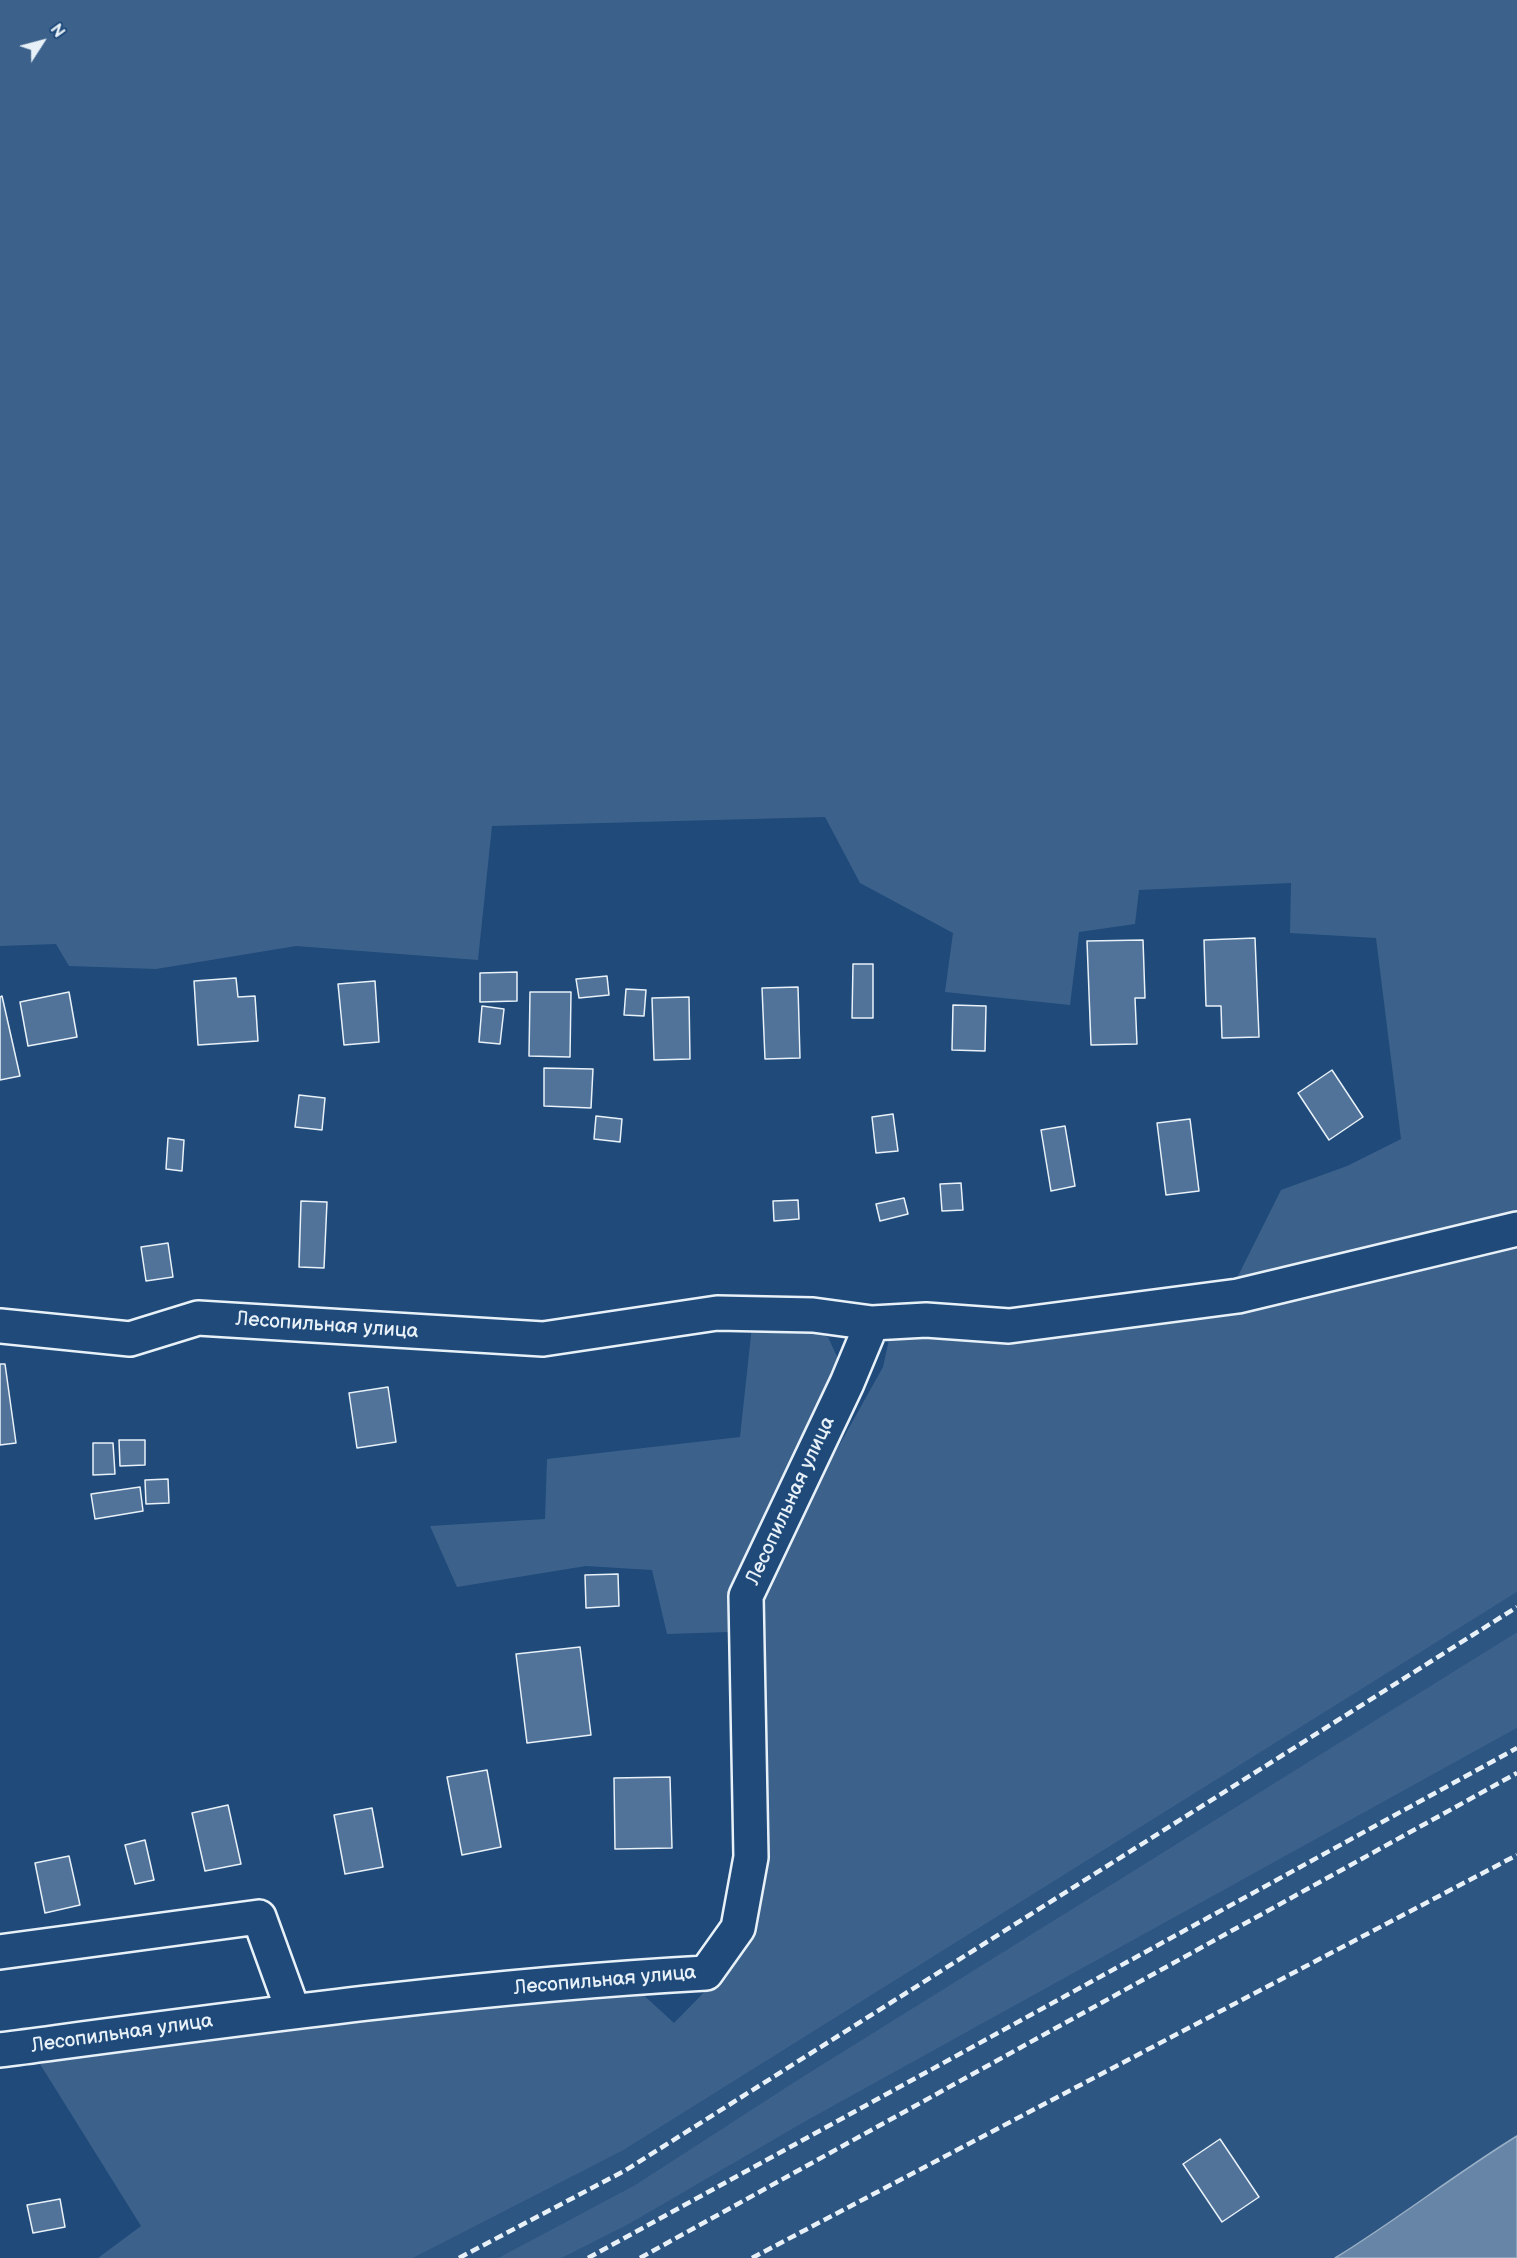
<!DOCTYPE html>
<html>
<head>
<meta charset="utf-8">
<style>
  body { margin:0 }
  #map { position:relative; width:1517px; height:2258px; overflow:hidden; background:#1f4a7a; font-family:"Balsamiq Sans",sans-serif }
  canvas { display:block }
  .north { position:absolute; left:12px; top:12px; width:60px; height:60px; -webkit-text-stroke:4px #1f4a7a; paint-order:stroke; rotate:54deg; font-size:16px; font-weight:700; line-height:24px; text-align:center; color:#e8f1f8 }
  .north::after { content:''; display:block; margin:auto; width:21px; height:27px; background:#e8f1f8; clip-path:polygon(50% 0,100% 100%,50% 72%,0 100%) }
</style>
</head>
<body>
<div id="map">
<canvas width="1517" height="2258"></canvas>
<div class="north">N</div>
</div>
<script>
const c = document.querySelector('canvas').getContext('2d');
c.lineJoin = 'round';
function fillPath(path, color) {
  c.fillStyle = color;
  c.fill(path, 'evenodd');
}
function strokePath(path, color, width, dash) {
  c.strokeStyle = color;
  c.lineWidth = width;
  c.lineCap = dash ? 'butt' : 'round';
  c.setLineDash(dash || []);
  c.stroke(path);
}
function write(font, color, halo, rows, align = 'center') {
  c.font = font + ' "Balsamiq Sans",sans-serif';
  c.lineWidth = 5;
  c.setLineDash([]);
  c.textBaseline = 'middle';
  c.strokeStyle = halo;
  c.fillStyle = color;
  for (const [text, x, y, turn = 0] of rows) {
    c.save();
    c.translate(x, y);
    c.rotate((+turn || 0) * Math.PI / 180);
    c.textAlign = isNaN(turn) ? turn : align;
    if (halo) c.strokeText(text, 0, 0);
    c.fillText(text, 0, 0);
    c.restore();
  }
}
const built = new Path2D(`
  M1517,1592V1632L799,2079L635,2185L498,2258H413L622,2151Z
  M1517,1728V2136L1470,2165L1379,2231L1335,2258H562L629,2224L806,2121Z`);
const green = new Path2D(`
  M0,0H1517V1592L622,2151L413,2258H98L141,2226L35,2056L638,1990L674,2023L720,1976L750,1938L757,1592L883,1367L897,1303L1009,1308L1237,1278L1281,1190L1347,1166L1401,1139L1376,938L1290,933L1291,883L1139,890L1135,924L1079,932L1070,1005L945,992L953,933L860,883L825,817L492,826L478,960L296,946L156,969L69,966L56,944L0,946Z
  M752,1326H802L828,1337L839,1361L740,1586L729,1632L667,1634L652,1570L586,1566L457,1587L430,1526L545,1519L547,1459L740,1437Z
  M1517,1632V1728L806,2121L629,2224L562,2258H498L635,2185L799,2079Z`);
const water = new Path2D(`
  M1517,2136V2258H1335C1397,2220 1455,2174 1517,2136Z`);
const building = new Path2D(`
  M1255,938L1259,1037L1222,1038L1221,1006H1206L1204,940Z
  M1143,940L1145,998H1135L1137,1044L1091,1045L1087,941Z
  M853,964H873V1018H852Z
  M517,972V1001L480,1002V973Z
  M607,976L609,995L579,998L576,979Z
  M236,978L238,997L255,996L258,1041L198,1045L194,981Z
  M375,981L379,1042L344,1045L338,984Z
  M798,987L800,1058L765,1059L762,988Z
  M626,989L646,990L644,1016L624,1015Z
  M69,992L77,1037L28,1046L20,1002Z
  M530,992H571L570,1057L529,1056Z
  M2,996L20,1076L0,1080V997Z
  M689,997L690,1059L654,1060L652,998Z
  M953,1005L986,1006L985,1051L952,1050Z
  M482,1006L504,1009L500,1044L479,1042Z
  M544,1068L593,1069L591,1108L544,1106Z
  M1332,1070L1363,1117L1329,1140L1298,1093Z
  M299,1095L325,1098L322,1130L295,1127Z
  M893,1114L898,1151L876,1153L872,1117Z
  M596,1116L622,1119L620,1142L594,1139Z
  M1190,1119L1199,1191L1166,1195L1157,1123Z
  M1065,1126L1075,1186L1051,1191L1041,1130Z
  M168,1138L184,1140L182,1171L166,1169Z
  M961,1183L963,1210L942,1211L940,1184Z
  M904,1198L908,1214L880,1221L876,1204Z
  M798,1200L799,1219L774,1221L773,1201Z
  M301,1201L327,1202L324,1268L299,1267Z
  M168,1243L173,1277L146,1281L141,1247Z
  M0,1364H5L16,1443L0,1445Z
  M388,1387L396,1442L357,1448L349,1393Z
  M119,1440H145V1465L120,1466Z
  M93,1443H113L115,1474L93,1475Z
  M168,1479L169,1503L146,1504L145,1480Z
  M140,1487L143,1511L95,1519L91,1494Z
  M618,1574L619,1606L586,1608L585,1575Z
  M580,1647L591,1735L527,1743L516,1654Z
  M487,1770L501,1847L462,1855L447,1777Z
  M670,1777L672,1848L615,1849L614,1778Z
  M228,1805L241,1864L205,1871L192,1813Z
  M372,1808L383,1867L345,1874L334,1815Z
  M145,1840L154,1880L135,1884L125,1845Z
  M69,1856L80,1905L45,1913L35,1863Z
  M1220,2139L1259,2197L1222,2222L1183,2164Z
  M60,2199L65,2227L33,2233L27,2205Z`);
const minor = new Path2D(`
  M0,1326L130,1339L198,1318L543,1339L717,1313L813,1315L872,1323L926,1320L1009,1326L1238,1296L1517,1229
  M0,1952L259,1917L293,2011
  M0,2050C234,2019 470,1986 706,1973L738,1928L751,1857L746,1596L847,1383L872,1323`);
const rail = new Path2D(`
  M459,2258L626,2170L1517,1607
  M588,2258L1517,1748
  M640,2258L1517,1773
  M752,2258L1517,1855`);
const streetNames = [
  ["Лесопильная улица",327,1326,4],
  ["Лесопильная улица",791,1501,-65],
  ["Лесопильная улица",605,1981,-5],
  ["Лесопильная улица",122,2034,-8]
];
fillPath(built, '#2e5683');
fillPath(green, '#3c628c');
fillPath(water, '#6685a7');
strokePath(water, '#9ab0c7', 1.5);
fillPath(building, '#517399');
strokePath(building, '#e8f1f8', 1.5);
strokePath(minor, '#e8f1f8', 38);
strokePath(minor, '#1f4a7a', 33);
strokePath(rail, '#e8f1f8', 4.5, [9, 4.5]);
write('20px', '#e8f1f8', '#1f4a7a', streetNames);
</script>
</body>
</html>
